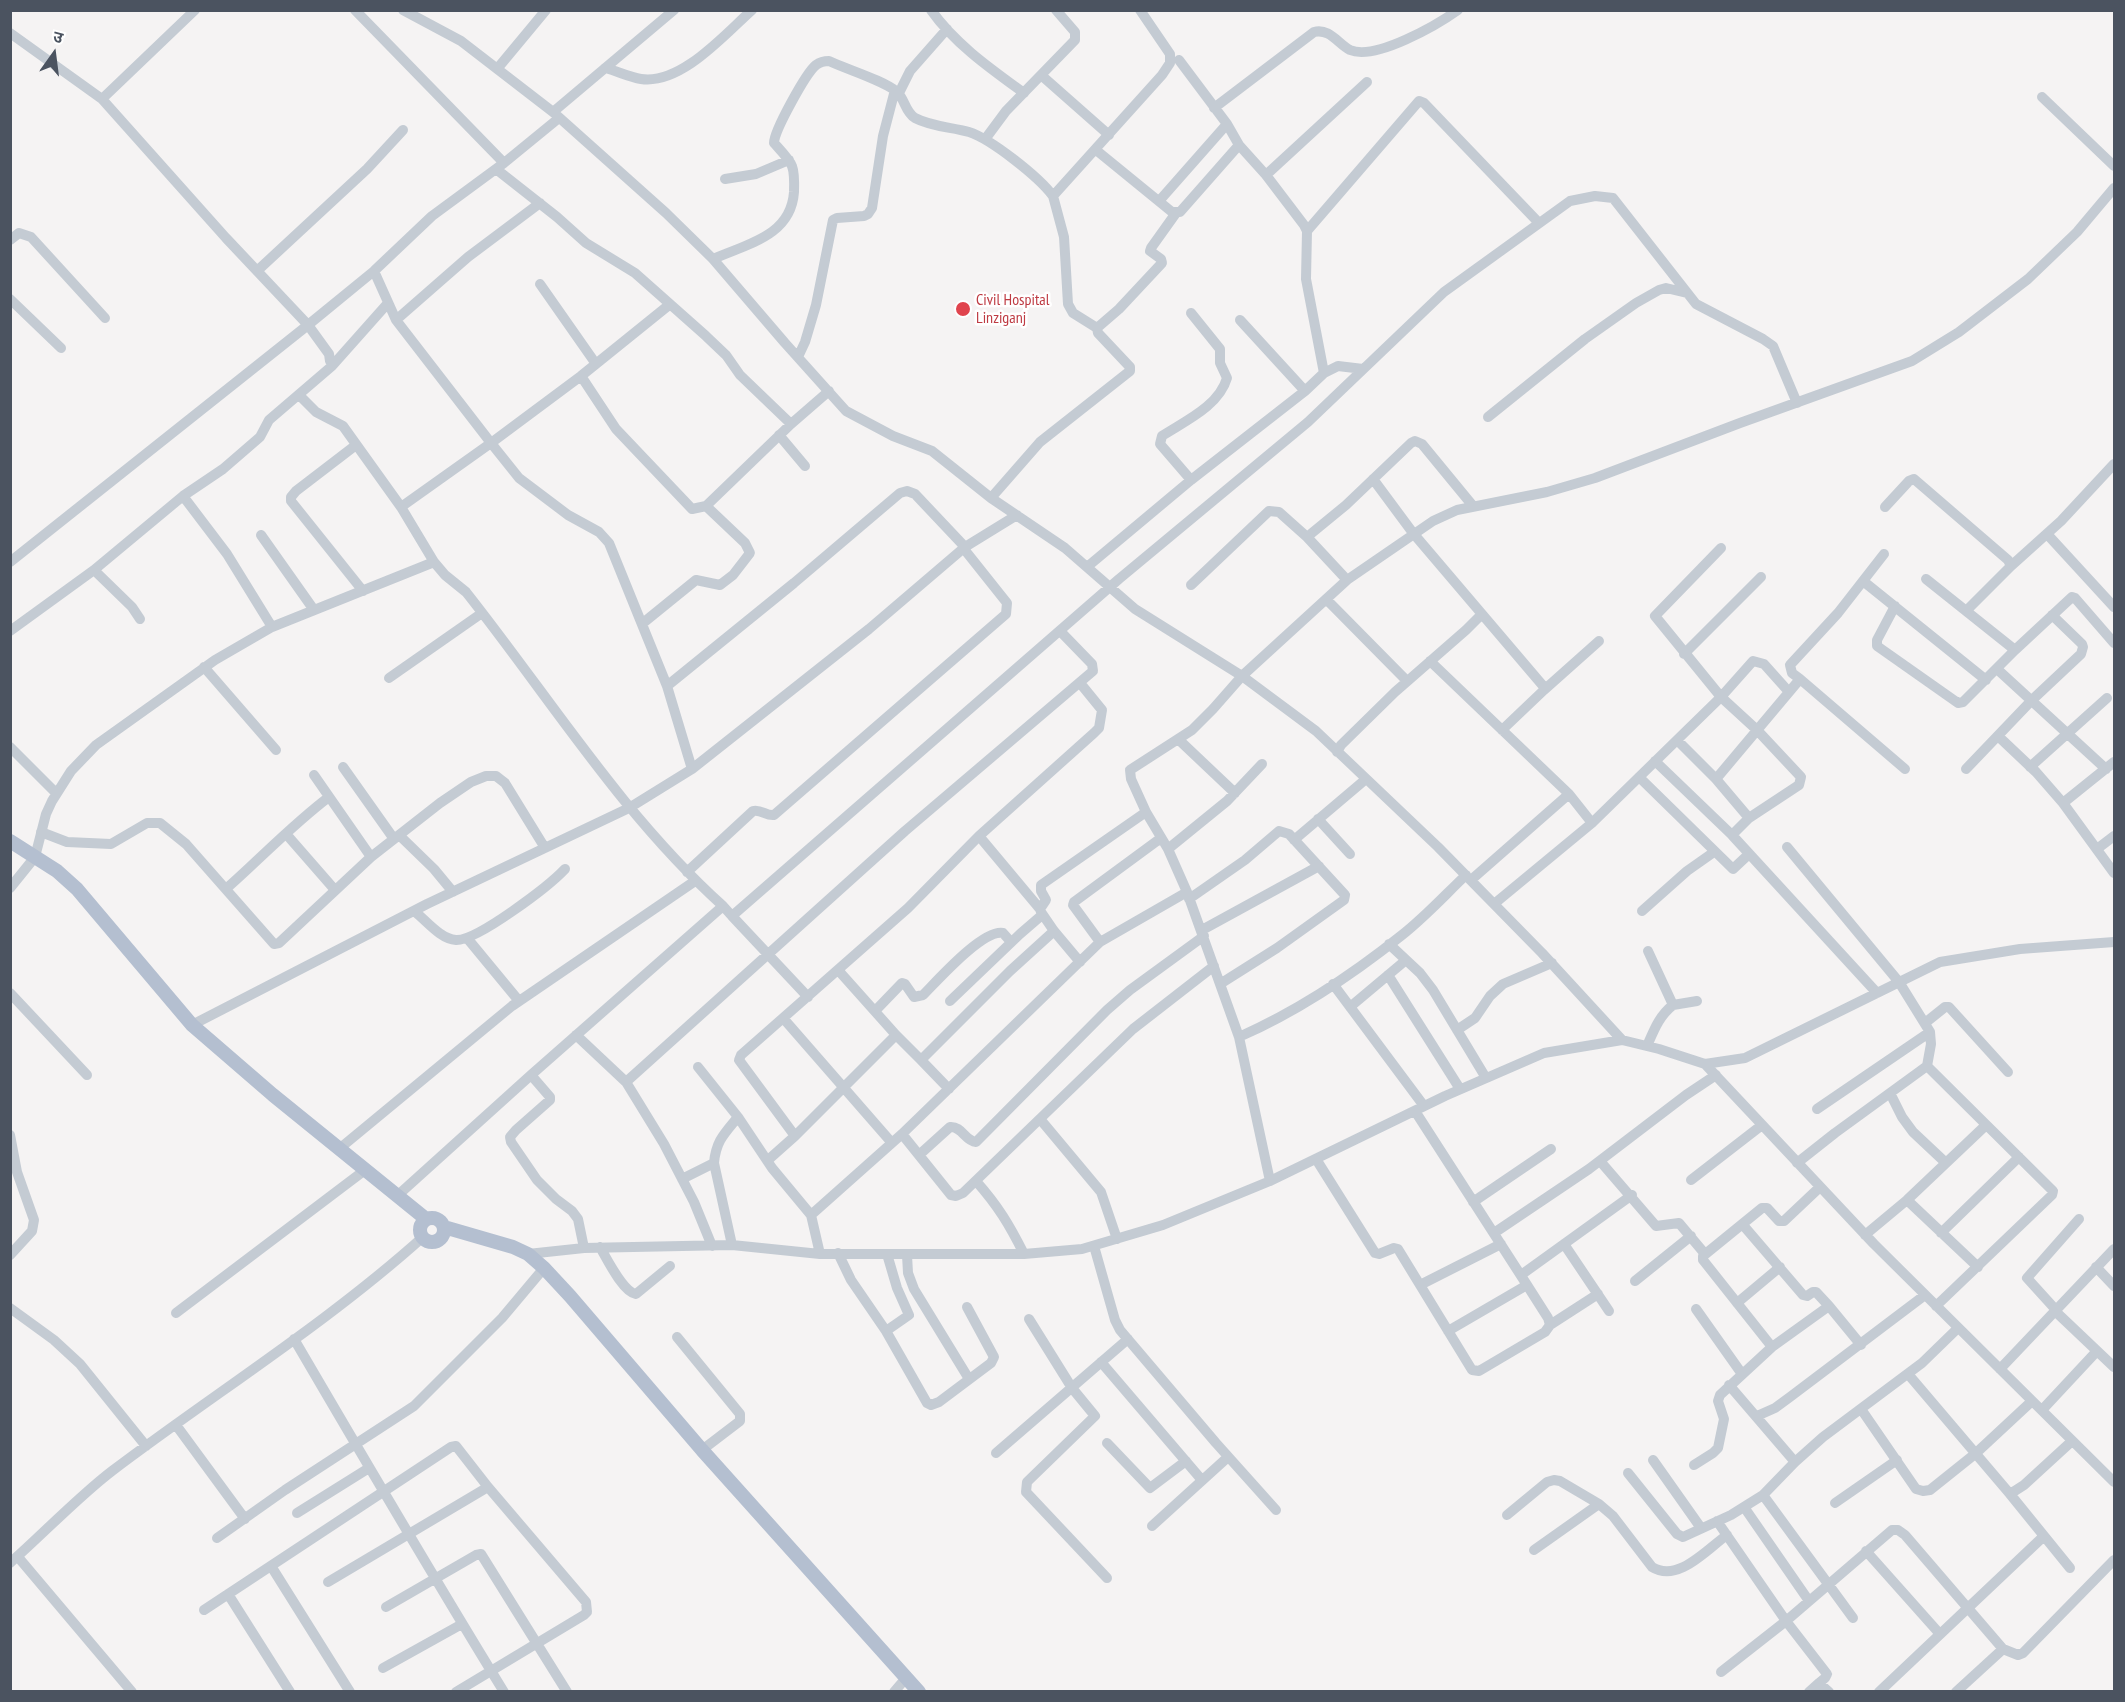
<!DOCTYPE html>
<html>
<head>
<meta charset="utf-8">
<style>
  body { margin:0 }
  #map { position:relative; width:2125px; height:1702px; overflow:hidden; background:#f5f3f3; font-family:"PT Sans Narrow","Noto Sans Devanagari",sans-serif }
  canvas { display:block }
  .frame { position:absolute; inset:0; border:12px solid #4b5360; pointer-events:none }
  .north { position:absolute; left:24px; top:24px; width:60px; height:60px; -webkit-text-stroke:4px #fff; paint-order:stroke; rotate:14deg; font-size:16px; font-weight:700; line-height:24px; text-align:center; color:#4b5360 }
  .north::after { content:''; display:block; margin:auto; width:21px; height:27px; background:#4b5360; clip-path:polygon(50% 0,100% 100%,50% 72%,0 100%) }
</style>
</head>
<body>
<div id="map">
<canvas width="2125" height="1702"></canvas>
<div class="frame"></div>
<div class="north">उ</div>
</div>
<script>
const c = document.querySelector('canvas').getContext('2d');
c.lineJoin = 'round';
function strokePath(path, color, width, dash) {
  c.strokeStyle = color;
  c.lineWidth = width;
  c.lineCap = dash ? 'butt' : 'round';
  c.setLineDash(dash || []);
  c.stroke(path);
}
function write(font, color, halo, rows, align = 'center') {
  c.font = font + ' "PT Sans Narrow",sans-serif';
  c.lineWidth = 5;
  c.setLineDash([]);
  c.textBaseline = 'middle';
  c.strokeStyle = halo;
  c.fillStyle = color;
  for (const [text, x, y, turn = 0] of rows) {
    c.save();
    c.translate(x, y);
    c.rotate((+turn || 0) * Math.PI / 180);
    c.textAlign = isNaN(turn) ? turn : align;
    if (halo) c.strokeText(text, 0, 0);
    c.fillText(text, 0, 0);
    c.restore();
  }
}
const minor = new Path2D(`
  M355,10L504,163
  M403,10L461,41L553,112L666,213L713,259L785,343L846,411L893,436L932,451L991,498L1065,548L1135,609L1242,676L1316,731L1438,847L1542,953L1622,1040
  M931,10C955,44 991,69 1024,93
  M10,33L102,99L226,238L308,325L329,354L330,361
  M1179,60L1227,124L1239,145L1266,175L1304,225L1307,231L1306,279L1324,373
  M605,68C617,71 629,77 641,79C681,85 724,35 752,10
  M497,69L546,10
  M1041,75L1109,135
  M899,93L910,71L947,29
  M2042,97L2114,166
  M102,99L195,10
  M1214,108L1314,32C1330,28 1338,44 1350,50C1375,61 1437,25 1458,10
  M553,112L674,10
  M986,138L1006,111L1075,40V32L1056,10
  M1096,150L1172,212H1180L1239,145
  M496,169L557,217L586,243L635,273L706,336L726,355L740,375L791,424
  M1266,175L1367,82
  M725,179L756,174L789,160
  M1053,196L1064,237L1068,304L1073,313L1097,328
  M1160,200L1227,124
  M1307,231L1419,101L1424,103L1539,223
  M10,240L19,233L31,237L105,318
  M713,259C747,244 791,236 794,192C795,164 793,164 774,143C774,131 806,73 816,65C820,62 824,61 829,61C846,69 885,81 897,92C905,99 905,112 915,118C932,127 952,127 969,132C991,139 1039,177 1053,196L1162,75L1170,63V54L1140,10
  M257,271L367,169L403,130
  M374,271L396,320L491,443L581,376L669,305
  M540,284L596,364
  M10,299L61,348
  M396,320L468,257L540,203
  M798,357L805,342L816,305L833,220L837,218L864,216L868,214L872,208L883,136L895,90
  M581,376L616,429L692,509L706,506L791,424L829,391
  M1305,391L1324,373L1338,366L1363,369
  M299,395L316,412L343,426L401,507
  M1488,417L1585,339L1636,303L1659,290L1666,288L1687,293
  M779,435L805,466
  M356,445L296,491L291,497V501L363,591
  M1373,479L1413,533L1544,687V690L1502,730
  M1191,480L1160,444L1162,436C1185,421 1219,406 1227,378L1220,363V349L1191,313
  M183,496L227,554L272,627
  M991,498L1040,442L1130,371V367L1098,333L1097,328L1119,309L1162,263L1161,259L1150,251L1151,248L1176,213
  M1885,507L1909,481L1914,479L2008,560L2011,566L1966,611
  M2047,534L2114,607
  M261,535L314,610
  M1307,537L1346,505L1411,443L1415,441L1422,444L1473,506
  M1721,548L1655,616L1721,697L1757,730L1801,777L1799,785L1749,818
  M10,562L308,325L374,271L432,216L504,163L559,118
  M434,562L401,507L491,443L519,478L568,515L599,532L609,543L667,686L692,769
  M2011,566L2061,521L2114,464
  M1087,567L1191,480L1305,391L1240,320
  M94,570L132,607L140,619
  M1926,579L2015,650
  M1863,581L1986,680
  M1191,585L1269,511L1279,512L1307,537L1347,580
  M1326,599L1407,681
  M1895,606L1877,640V646L1958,703L1963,702L2015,650L2072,597L2075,598L2114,643
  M643,623L696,580L720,585L733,575L750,553L745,543L706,506
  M10,631L94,570L183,496L223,469L260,437L269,420L332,366L388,303
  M1684,654L1761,577
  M1430,661L1569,794L1592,823
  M204,667L276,750
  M1997,669L2106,769
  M389,678L482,613
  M1800,679L1905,769
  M667,686L794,583L900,493L907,491L915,494L965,547
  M1544,690L1599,641
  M1998,736L2036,772L2063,803L2114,873
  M1178,739L1235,793
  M1677,740L1716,779
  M10,747L56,793
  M1337,752L1341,745L1395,692L1466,630L1482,614
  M1655,761L1732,835L1877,993
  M343,767L394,839
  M2030,767L2107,698
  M1966,769L2032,700L2081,654L2083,647L2082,644L2052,615
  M314,775L371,857
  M1639,777L1733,869L1749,854
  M2063,803L2114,762
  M1318,819L1350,854
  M41,832L67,842L111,844L147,823H160L186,844L274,944L279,943L371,857L440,803L471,782L486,776H496L505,783L545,848
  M287,835L335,890
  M399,835L434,869L453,892
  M1732,835L1749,818L1716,779L1800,679L1792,673L1790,665L1838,613L1884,554
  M979,836L1040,909
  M1294,840L1366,779
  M1787,847L1899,982L1930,1032L1931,1044L1927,1066L2053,1191L2052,1195L1936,1306
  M1168,849L1227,801L1262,764
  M2097,849L2114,836
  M687,872L753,811C761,809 766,816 774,815L1006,614L1007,603L964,549
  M1471,880L1569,794
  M10,888L35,857L46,814L52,801L71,771L96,745L215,660L272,627L434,562L445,575L466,592C550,698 622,815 723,906
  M227,888C261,858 293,824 329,797
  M1189,899L1245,860L1279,831L1289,834L1345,895L1344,900L1277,948L1220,984
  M1494,904L1592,823L1721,697L1753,661L1764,664L1789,692
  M414,911C426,920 440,939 456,940C477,941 549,886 565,869
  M1642,911L1687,871L1714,852
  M732,916L808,997
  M1202,930L1319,866
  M467,938L519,1001
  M1100,942L1073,905L1074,902L1161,838
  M1389,944L1420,973L1433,990L1486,1078
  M1080,962L1054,931L1041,912L1040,909L1046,900L1041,891V885L1146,812
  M838,970L896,1035
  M1388,975L1460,1089
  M1333,984L1424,1106
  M10,993L87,1075
  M950,1001L1020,934L1042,915
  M1673,1005L1697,1001
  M1350,1007L1406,960
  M875,1011L902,983L905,984L914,997L923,995C938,980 983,929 1003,933L1011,942
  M783,1018L892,1143
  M1925,1023L1945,1007H1949L2008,1072
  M192,1025L427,904L629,808L692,769L869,629L965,547L1017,515
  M1457,1030L1475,1018L1490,996L1503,984L1552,963
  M576,1035L626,1082L664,1144L694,1202L712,1246
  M1239,1037C1298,1011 1352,975 1402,935C1425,917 1445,895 1466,875
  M1647,1046C1654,1030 1659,1016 1673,1005L1648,951
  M921,1060L949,1089
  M1705,1064L1874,1244L2114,1482
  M698,1067L738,1117L772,1168L811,1215L820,1254
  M531,1075L550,1097V1100L516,1130L510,1137L511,1142L537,1180L556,1199L572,1211L578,1219L584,1248
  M626,1082L905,831L1093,671L1092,664L1060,631
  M1890,1093L1902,1117L1913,1132L1946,1163
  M1817,1109L1930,1032
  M1040,1119L1101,1192L1117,1239
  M902,1134L951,1195L956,1196L963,1193L1133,1029L1214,966
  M10,1135L17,1172L34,1220L32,1231L10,1255
  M795,1136L739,1060L741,1055L908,908L979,836L1094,733L1099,728L1102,710L1080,683
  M339,1149L512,1006L695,881
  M919,1155L950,1127C962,1126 965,1141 976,1142L1107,1010L1130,990L1204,936
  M1316,1159L1375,1253L1379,1254L1394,1248L1398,1249L1472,1370L1479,1371L1545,1332L1550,1325L1548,1318L1527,1285L1415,1111
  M768,1160L795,1136L896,1035L921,1060L1010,971L1054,931
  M1600,1161L1656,1226L1679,1223L1705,1254
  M714,1163L732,1245
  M1797,1163L1835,1133L1927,1066
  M682,1179L714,1163C716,1141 724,1134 738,1117
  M1691,1180L1762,1125
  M976,1181C998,1206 1009,1224 1024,1254
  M1270,1181L1239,1037L1187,892L1168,849L1146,812L1131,779L1130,770L1192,730L1213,709L1242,676L1347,580L1433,521L1457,510L1547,492L1595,478L1740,423L1912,361L1959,332L2028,279L2077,232L2114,188
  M397,1196L531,1075L723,906L732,916L1119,579L1308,422L1444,292L1570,201L1595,196L1613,198L1696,304L1763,339L1773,346L1797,403
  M1907,1200L1978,1267
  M1473,1202L1551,1149
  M811,1215L902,1134L1100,942L1187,892
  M1743,1225L1803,1295L1807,1296L1813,1292H1816L1829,1306
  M1494,1233L1589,1169L1686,1095L1716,1075
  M1941,1233L2019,1157
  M1865,1235L1907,1200L1985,1126
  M1564,1244L1609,1311
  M1094,1246L1115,1320L1120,1330L1216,1443L1276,1510
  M600,1247C607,1259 623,1292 636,1294L670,1266
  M838,1253L851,1280L886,1331L927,1403L931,1405L939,1402L991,1363L994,1357L967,1307
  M528,1254L584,1248L732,1245L820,1254H1024L1082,1249L1163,1225L1270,1181L1445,1096L1544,1053L1622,1040L1659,1049L1705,1064L1745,1058L1940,962L2020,949L2114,942
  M907,1255L908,1273L914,1289L969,1379
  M2096,1267L2114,1286
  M1521,1275L1632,1195
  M1635,1281L1691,1236
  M1420,1285L1501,1244
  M1737,1303L1780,1267
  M10,1308L54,1340L80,1364L146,1446
  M1696,1309L1742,1374
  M2056,1310L2027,1278L2079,1219
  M2055,1311L2114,1367
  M176,1313L365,1170
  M1029,1319L1072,1388L1095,1416L1027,1482L1026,1492L1107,1578
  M1550,1325L1598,1294
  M886,1331L909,1315L897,1288L887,1254
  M1448,1331L1527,1285
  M677,1337L740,1414V1421L702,1450
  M294,1339C363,1457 432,1575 504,1692
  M1772,1347L1703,1260V1256L1762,1208H1767L1779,1221H1784L1820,1187
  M1101,1362L1201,1479
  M2000,1369L2114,1249
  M1908,1374L2010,1494L2024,1485L2072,1441
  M1729,1385L1795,1462
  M1861,1409L1916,1489L1923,1491L1930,1490L1975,1454L2032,1401
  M2042,1410L2097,1351
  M1757,1416L1775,1408L1790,1397L1925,1295
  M176,1425L245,1519
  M1107,1443L1150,1488L1186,1461
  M996,1453L1128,1339
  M1653,1460L1701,1528
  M1694,1465L1713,1453L1718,1448L1724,1419L1718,1401L1720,1395L1772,1347L1829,1306L1861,1345
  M1628,1473L1677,1534L1683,1537L1731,1515L1763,1495L1795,1462L1823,1437L1922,1363L1958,1328
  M2010,1494L2070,1568
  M1763,1495L1853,1618
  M1835,1503L1897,1460
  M1744,1507L1809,1601
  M297,1513L369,1468
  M1507,1515L1547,1482L1554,1480L1560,1481L1599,1504L1613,1516L1652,1567C1678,1583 1706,1550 1727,1535
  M1717,1521L1786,1621L1827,1674L1825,1678L1819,1683
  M1152,1526L1228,1457
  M217,1538L285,1490L414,1406L502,1318L544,1268
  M1534,1550L1599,1504
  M1866,1551L1939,1633
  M18,1557L132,1692
  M10,1563C43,1534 78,1497 112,1471C215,1393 326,1324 423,1237
  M271,1566L350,1692
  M328,1582L488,1487
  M228,1594L290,1692
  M386,1607L476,1555L481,1554L567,1692
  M204,1610L451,1447L456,1446L488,1487L586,1602L587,1612L584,1615L456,1692
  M383,1668L462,1624
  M1721,1672L1786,1621L1892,1530H1898L1905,1535L2003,1649L2018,1655L2023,1653L2114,1560
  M894,1692L906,1678
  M1809,1692L1819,1683L1829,1692
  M1879,1692L2044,1536
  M1956,1692L2003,1649`);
const major = new Path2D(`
  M10,841L57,871L77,889L192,1025L273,1095L426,1219
  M420 1230a12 12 0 1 1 24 0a12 12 0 1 1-24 0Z
  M444,1227L513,1247L528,1254L544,1268L570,1296L702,1450L919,1692`);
const markers = [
  [963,309,8,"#e0444e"]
];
const healthNames = [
  ["Civil Hospital",976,300],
  ["Linziganj",976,318]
];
strokePath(minor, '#c4cbd3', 10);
strokePath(major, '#b4bfd0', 14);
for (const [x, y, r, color] of markers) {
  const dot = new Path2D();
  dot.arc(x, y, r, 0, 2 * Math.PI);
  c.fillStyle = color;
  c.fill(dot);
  strokePath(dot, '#fff', 2);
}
write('16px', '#be3a42', '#fff', healthNames, 'left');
</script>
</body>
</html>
